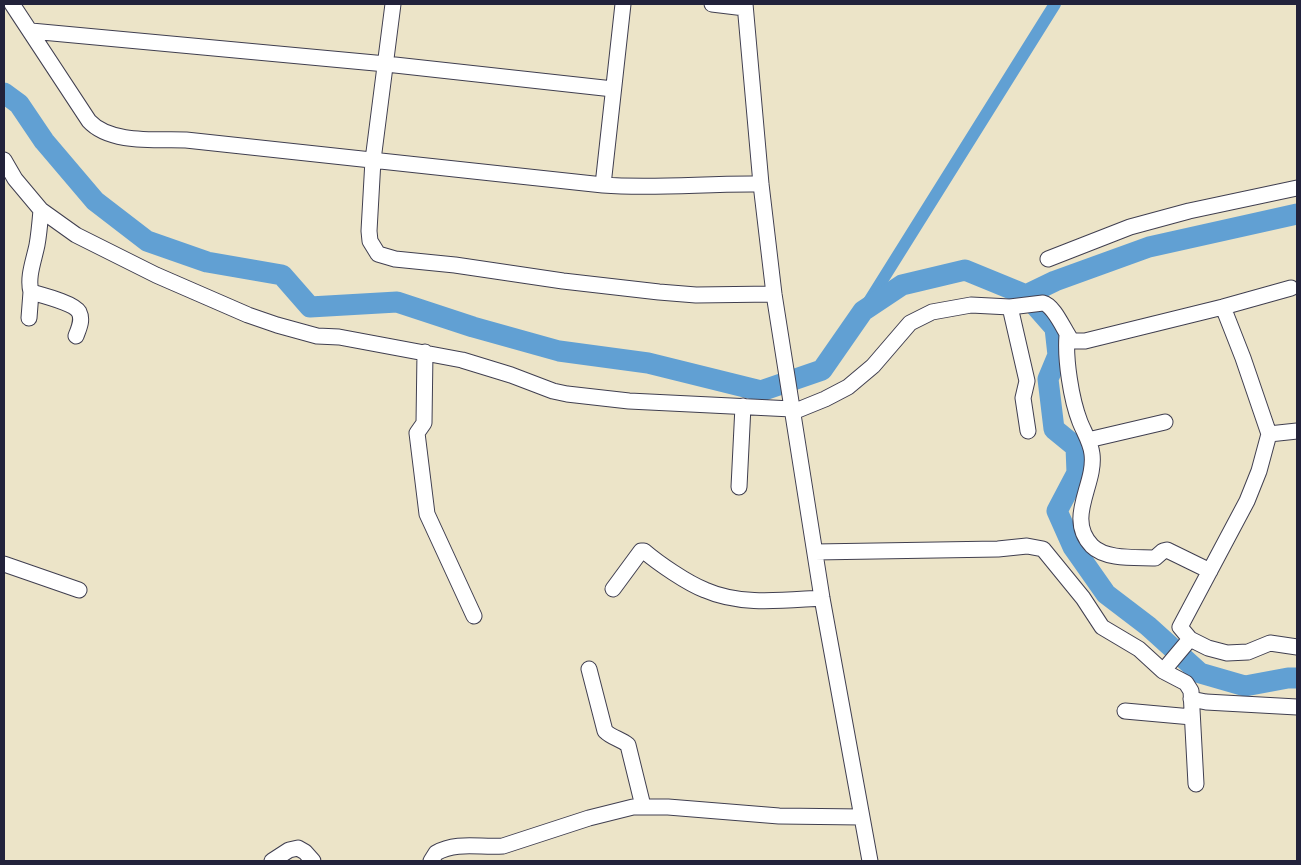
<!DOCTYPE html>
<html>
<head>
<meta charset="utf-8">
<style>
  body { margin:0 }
  #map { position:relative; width:1301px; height:865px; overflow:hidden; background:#ece4c8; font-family:Itim,sans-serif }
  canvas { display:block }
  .frame { position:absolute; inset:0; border:5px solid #22223b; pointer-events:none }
</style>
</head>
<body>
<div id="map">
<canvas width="1301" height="865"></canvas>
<div class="frame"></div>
</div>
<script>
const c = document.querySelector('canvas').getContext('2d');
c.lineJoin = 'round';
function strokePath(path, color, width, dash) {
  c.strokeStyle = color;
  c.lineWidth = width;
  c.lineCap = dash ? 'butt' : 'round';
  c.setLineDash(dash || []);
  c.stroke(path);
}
const canal = new Path2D(`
  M863,311L1055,4`);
const river = new Path2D(`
  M4,93L19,104L44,141L95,201L147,241L207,262L282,275L310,307L397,302L473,327L559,351L648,363L761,391L822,370L863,311L902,285L965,270L1026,295L1055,328L1058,355L1048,379L1054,429L1076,447L1077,473L1057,511L1073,547L1106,594L1148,626L1200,673L1245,686L1288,678H1297
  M1026,295L1055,281L1149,247L1297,214`);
const minor = new Path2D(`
  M12,4L89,121C110,144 156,139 186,140L603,185C656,189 708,183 761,184
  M393,4L373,160L369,231L370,241L378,254L395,259L455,265L563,281L659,292L696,295L774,294
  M712,4L745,8
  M745,4L761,184L774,294L822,598L870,861
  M31,31L386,64L613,89
  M4,160L15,179L41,210L76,235L156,275L248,315L277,325L317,336L339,337L462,360L511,375L553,391L567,394L629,401L792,409
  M603,185L623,4
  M41,210C40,222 39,234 37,245C34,260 27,277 31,292C41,295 74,303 79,312C83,320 79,328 76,336
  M1048,259L1130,227L1189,211L1297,188
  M1010,307L1027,381L1023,398L1028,431
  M29,318L31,292
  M1067,335C1065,359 1071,399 1080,422C1084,432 1091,443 1092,454C1096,485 1065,518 1092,546C1106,560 1137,557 1155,558L1163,551L1167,550L1210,571
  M425,352L424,423L417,433L427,514L474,616
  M793,412L825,399L848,387L873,366L910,323L932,312L971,305L1010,307L1043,303C1055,306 1064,331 1072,341H1085L1223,307L1291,288
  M1269,434L1297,431
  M1088,440L1165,422
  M739,487L743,406
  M815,552L998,549L1027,546L1043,549L1083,598L1102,627L1139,649L1163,671L1190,639L1208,648L1227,653L1248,652L1270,643L1297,647
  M4,564L79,590
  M613,589L641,551H644C658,563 687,583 705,590C741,606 784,600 822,598
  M1190,639L1180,627L1247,501L1259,471L1269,434L1243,358L1223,307
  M589,669L605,731C612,738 621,739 628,745L643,806
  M1163,671L1186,683L1191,691L1196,784
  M1191,699L1206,702L1297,707
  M1125,711L1192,717
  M272,861L289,850L298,848L305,852L313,861
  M431,861L436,853C457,841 481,848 503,846L589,818L633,807H668L779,816L861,817`);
strokePath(canal, '#61a0d3', 12);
strokePath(river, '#61a0d3', 21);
strokePath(minor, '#403f50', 17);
strokePath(minor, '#fff', 15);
</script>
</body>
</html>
